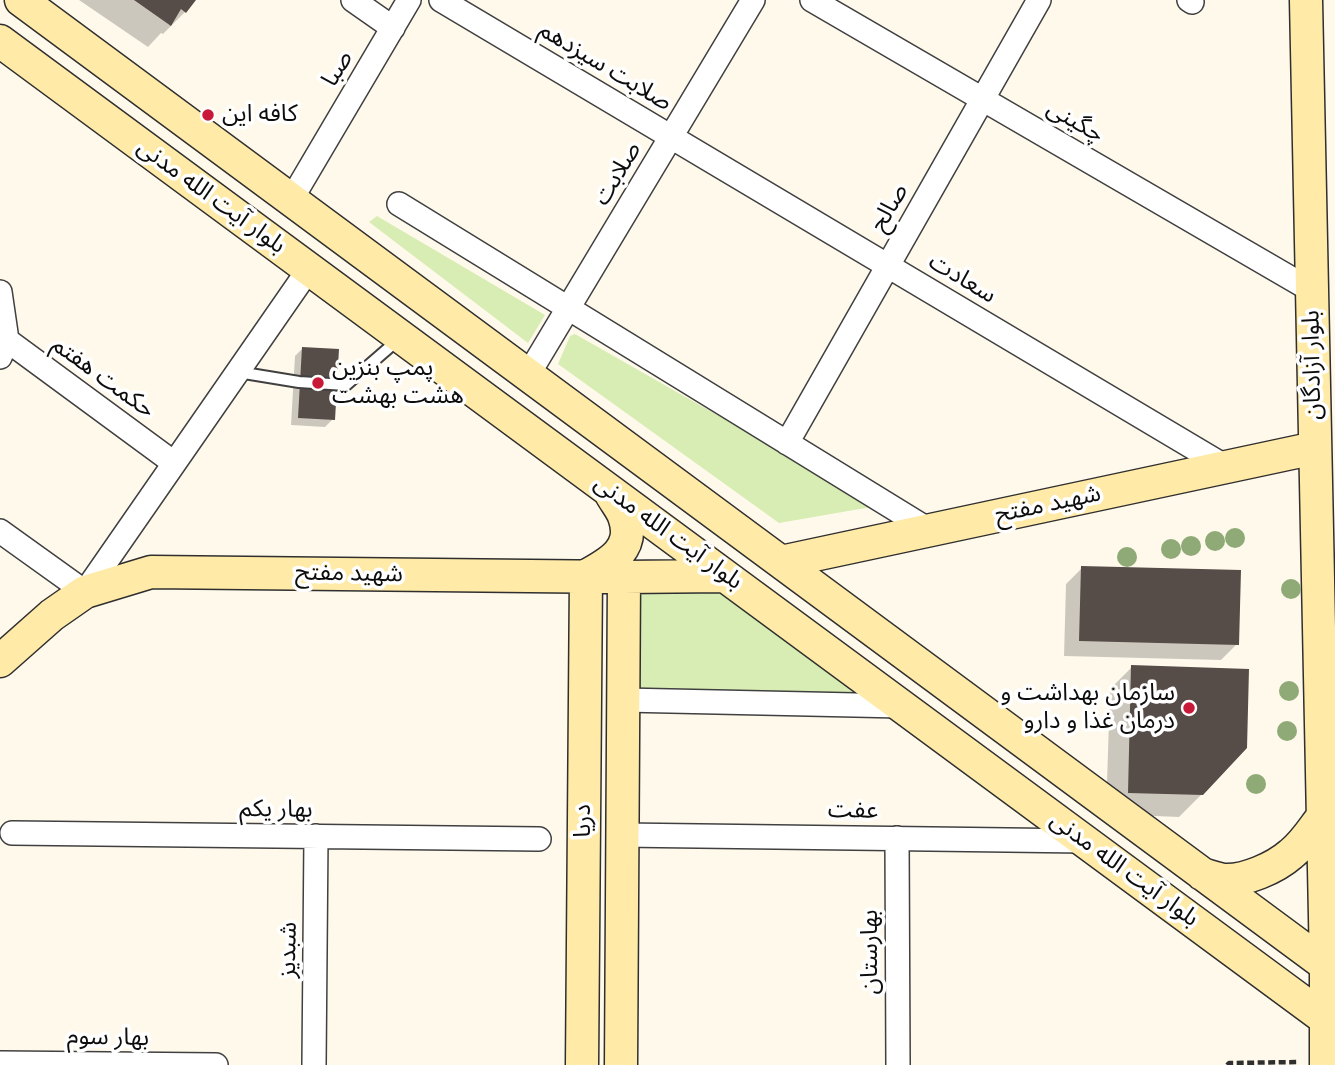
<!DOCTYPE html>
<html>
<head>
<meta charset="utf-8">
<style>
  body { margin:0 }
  canvas { display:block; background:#fff9ec }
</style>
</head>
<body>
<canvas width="1335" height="1065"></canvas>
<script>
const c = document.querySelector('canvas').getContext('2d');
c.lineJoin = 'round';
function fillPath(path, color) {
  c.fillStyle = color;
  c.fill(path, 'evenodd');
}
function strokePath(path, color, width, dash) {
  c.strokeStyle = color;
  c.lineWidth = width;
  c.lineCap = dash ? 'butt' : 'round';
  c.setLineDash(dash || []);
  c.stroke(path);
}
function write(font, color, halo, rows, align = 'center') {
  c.font = font + ' "Times New Roman","Noto Sans Arabic",serif';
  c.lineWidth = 7;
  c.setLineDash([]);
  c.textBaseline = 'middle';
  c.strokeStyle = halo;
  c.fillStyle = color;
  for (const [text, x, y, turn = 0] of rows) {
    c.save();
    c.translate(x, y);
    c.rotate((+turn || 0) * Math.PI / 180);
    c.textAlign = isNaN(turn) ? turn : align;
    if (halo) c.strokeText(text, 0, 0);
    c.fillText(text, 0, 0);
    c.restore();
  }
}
const green = new Path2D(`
  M377,216L545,315L528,343L369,222Z
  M575,334L877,506L779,523L558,364L570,336Z
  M725,576L901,706L624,700V577Z`);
const shadow = new Path2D(`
  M79,0H193L185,12L163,34L161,33L148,47Z
  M303,348L333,419L325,427L291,425L295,356Z
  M1082,568L1237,644L1221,660L1064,656L1066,584Z
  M1132,667L1202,794L1179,817L1106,814L1110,689Z`);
const building = new Path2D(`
  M134,0H196L186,13L181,9L171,26Z
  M302,347L339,349L335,420L298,418Z
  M1081,566L1241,570L1239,645L1079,641Z
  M1131,665L1249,669L1247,748L1203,795L1128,793Z`);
const path = new Path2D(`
  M1227,1065L1229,1063L1299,1062`);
const lane = new Path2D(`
  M238,372L299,382L346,385L399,339`);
const street = new Path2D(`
  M353,0L393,28
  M441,0L1226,467
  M812,0L1311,290
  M1189,0L1192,2
  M291,200L409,0
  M399,204L929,530
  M0,292L7,340L0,357
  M0,335L174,463
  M528,375L753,0
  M787,443L1039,0
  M0,531L85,592L309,269
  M624,700L901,706
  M12,833L539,839
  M622,835L1084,841
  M897,838L898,1065
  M0,1063L216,1065
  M314,1065L316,836`);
const secondary = new Path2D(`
  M21,0L1335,972
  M1306,0L1326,965V1065
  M0,41L1335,1026
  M781,562L1315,448
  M0,661L52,615L85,592L151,572L624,577L725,576
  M1202,874C1209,876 1217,879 1224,880C1245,881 1275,868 1291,854C1304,844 1313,829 1323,816
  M582,1065L586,576C610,563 636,549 624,516C621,508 614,500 610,492
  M621,1065L624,577`);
const trees = [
  [1235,538],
  [1215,541],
  [1191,546],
  [1171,549],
  [1127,557],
  [1291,589],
  [1289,691],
  [1287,731],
  [1256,784]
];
const markers = [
  [208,115,7,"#c81a38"],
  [318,383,7,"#c81a38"],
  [1189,708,7,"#c81a38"]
];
const streetNames = [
  ["صلابت سیزدهم",605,67,31],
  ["صبا",338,69,-59],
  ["چگینی",1075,122,30],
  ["صلابت",618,174,-59],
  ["بلوار آیت الله مدنی",211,197,36],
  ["صالح",890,208,-60],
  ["سعادت",962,279,31],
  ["بلوار آزادگان",1313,365,-91],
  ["حکمت هفتم",103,378,36],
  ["شهید مفتح",1048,505,-12],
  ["بلوار آیت الله مدنی",668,533,36],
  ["شهید مفتح",349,574,1],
  ["بهار یکم",276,810,1],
  ["عفت",853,811,1],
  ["دریا",584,821,-90],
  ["بلوار آیت الله مدنی",1124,870,36],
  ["شبدیز",289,950,-89],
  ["بهارستان",871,952,-90],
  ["بهار سوم",108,1038,1]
];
const poiNames = [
  ["کافه این",222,115],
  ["پمپ بنزین",332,369],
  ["هشت بهشت",332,397],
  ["سازمان بهداشت و",1175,694,"right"],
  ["درمان غذا و دارو",1175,722,"right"]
];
fillPath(green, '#d8edb3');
fillPath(shadow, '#0003');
fillPath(building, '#564c48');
strokePath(lane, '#404040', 14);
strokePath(street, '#404040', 26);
strokePath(secondary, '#2f2f2f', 35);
strokePath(path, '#2f2f2f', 4.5, [7, 3.5]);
strokePath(lane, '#fff', 10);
strokePath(street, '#fff', 23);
strokePath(secondary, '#ffeaa7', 32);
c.fillStyle = '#8faa77';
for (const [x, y] of trees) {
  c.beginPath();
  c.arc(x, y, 10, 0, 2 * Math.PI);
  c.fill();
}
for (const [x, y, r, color] of markers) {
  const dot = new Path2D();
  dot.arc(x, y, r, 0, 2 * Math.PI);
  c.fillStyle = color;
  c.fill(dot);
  strokePath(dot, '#fff', 2.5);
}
write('24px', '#0d0d0d', '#fff', streetNames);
write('24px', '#0d0d0d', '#fff', poiNames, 'left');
</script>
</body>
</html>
